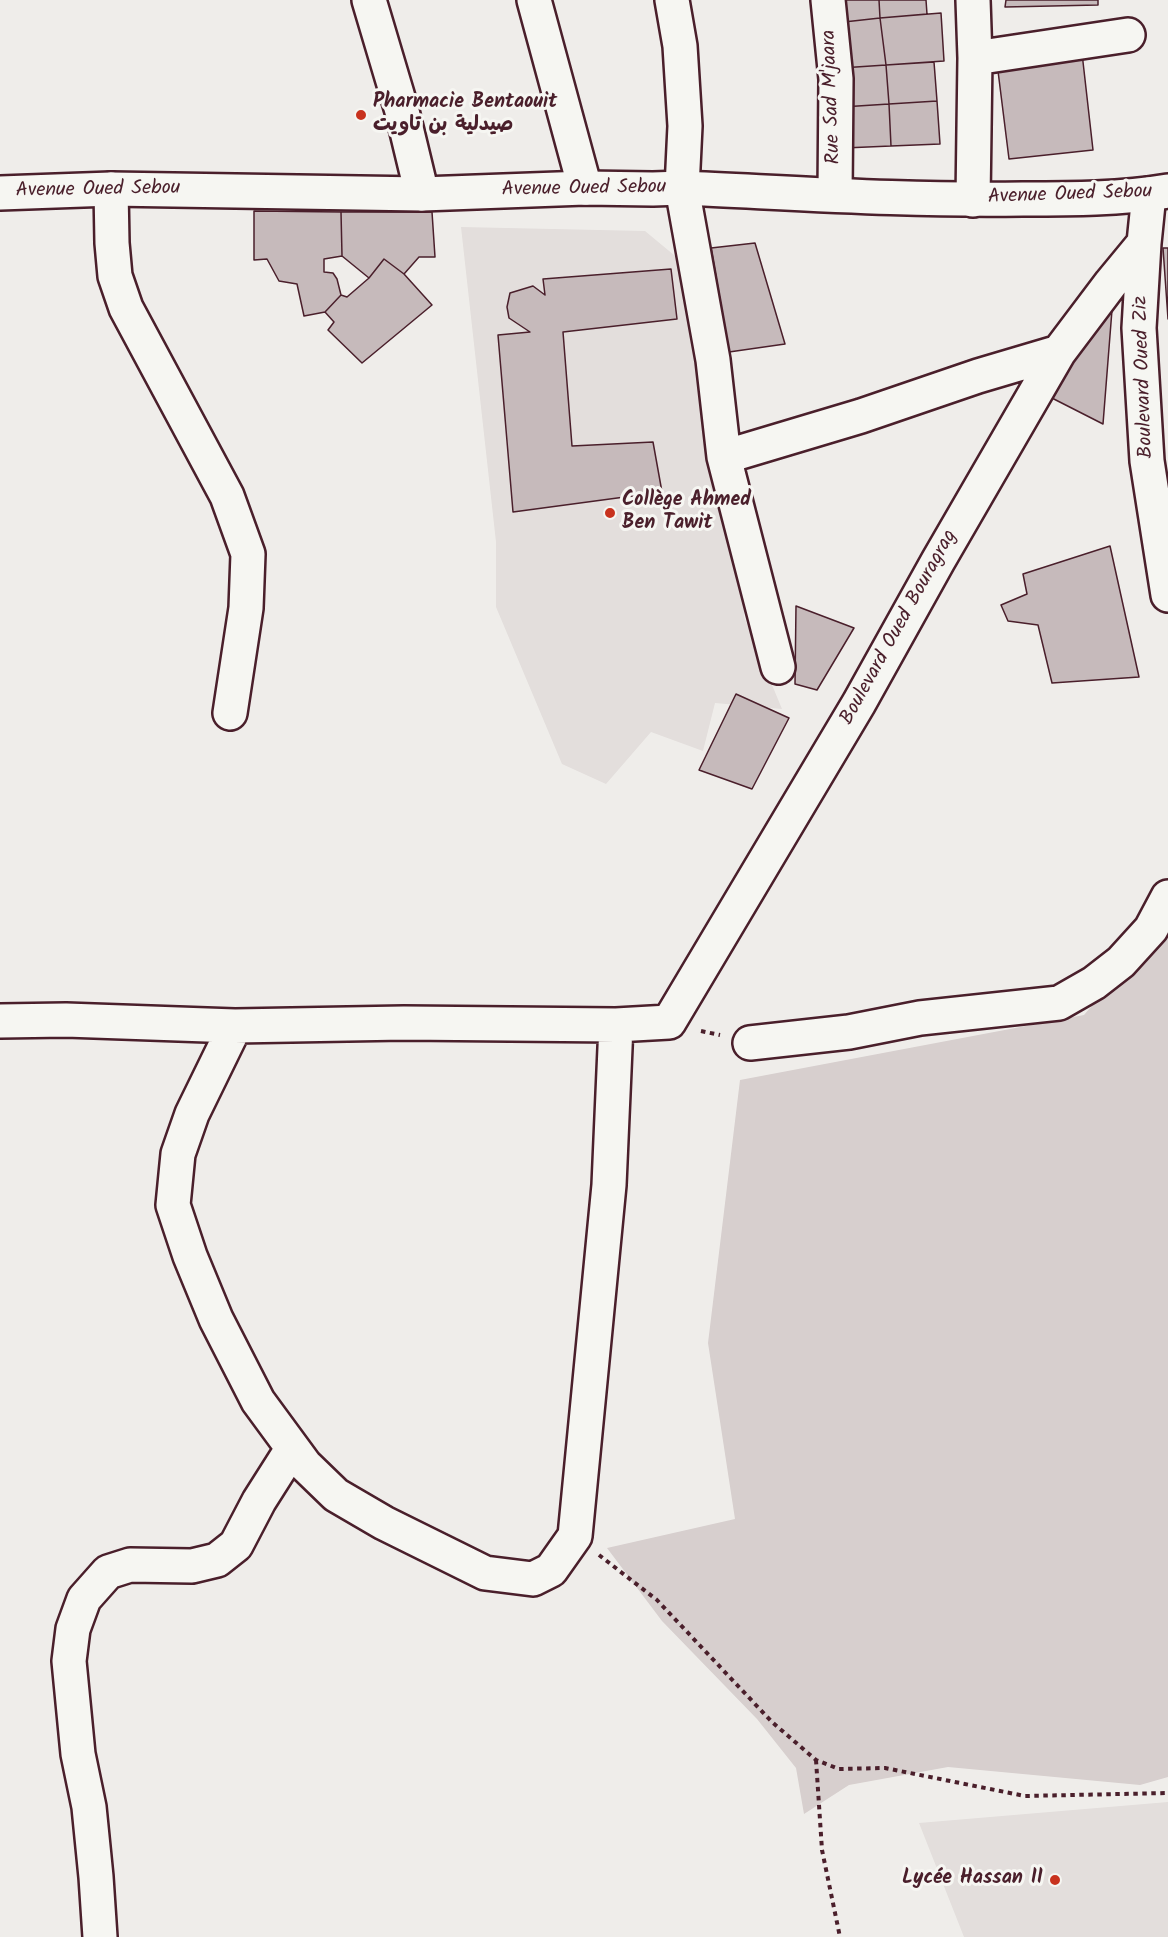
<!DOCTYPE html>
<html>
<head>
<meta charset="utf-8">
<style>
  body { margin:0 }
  canvas { display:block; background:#efedea }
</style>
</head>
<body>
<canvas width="1168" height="1937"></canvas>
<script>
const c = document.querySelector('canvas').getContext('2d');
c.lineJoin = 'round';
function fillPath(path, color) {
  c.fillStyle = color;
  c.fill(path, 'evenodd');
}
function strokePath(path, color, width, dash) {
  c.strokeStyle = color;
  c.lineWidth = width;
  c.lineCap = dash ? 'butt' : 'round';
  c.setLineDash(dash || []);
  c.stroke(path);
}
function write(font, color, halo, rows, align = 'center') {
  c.font = font + ' Kalam,"Playpen Sans Arabic",sans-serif';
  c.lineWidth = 6;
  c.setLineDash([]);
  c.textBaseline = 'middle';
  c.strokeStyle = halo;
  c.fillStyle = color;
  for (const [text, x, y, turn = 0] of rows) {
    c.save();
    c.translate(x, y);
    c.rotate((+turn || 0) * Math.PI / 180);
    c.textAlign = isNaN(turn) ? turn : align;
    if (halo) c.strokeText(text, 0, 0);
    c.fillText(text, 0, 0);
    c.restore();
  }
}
const built = new Path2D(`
  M461,227L645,231L686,265L714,488L742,539L744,617L782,709L715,703L703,751L651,732L606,784L562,764L496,607V542Z
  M1168,1802V1937H964L919,1823Z`);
const green = new Path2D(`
  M1168,910V1777L1140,1785L948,1767L849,1785L804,1814L796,1768L757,1719L662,1621L607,1548L735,1519L708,1343L740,1080L1084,1015L1146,942Z`);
const building = new Path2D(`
  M832,0H879L880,18L835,23Z
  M879,0H926L927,14L880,18Z
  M1006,0H1098V5L1005,7Z
  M941,13L944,61L886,65L880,18Z
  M880,18L886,65L841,68L835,23Z
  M1082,53L1093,150L1009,159L997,63Z
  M934,62L937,101L889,104L886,65Z
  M886,65L889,104L842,107L841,68Z
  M937,101L940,144L891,146L889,104Z
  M889,104L891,146L844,148L842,107Z
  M254,211L341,212L342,256L324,259V272L333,273L337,279L341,295L325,312L304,316L297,284L279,281L267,259L254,260Z
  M341,212H432L435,257H419L404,274L384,259L369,278L342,256Z
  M755,243L785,344L729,352L711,248Z
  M1163,248H1168V319Z
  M384,259L404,274L432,305L362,363L328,330L334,322L325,312L341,295L347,297L369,278Z
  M671,269L677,319L563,332L572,446L653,442L662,492L513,512L498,335L530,332L509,318L507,307L510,293L533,286L545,295L543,279Z
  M1101,310H1112L1103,424L1046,395Z
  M1110,546L1139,677L1052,683L1038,625L1008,621L1001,605L1027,594L1023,574Z
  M796,606L854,628L817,690L795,684Z
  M736,694L789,718L752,789L699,770Z`);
const path = new Path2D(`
  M701,1031L720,1035
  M599,1555L657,1600L772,1722L816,1760L839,1769L885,1768L1025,1796L1168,1793
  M816,1760L822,1850L840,1937`);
const minor = new Path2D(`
  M369,0L402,111L422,194
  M534,0L585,188
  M672,0L680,46L685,126L682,188L713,360L724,457L778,667
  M828,0L836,79L835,194
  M973,0L975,58L973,200
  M975,58L1128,35
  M111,189L112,243L115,276L126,308L227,496L248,554L246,608L230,713
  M1149,194L1144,243L1139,328L1147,461L1168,595
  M724,457L861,416L978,376L1059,352
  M0,1021L66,1020L235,1026L404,1023L616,1025L669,1022L859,703L938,561L1059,352L1111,283L1144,243
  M235,1026L192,1114L178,1154L173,1205L190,1256L216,1319L258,1401L305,1465L336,1495L384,1523L485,1573L533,1579L551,1570L575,1536L609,1185L616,1025
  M750,1043L849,1032L920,1018L1059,1003L1094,983L1121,962L1151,929L1168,897
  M100,1937L96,1877L89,1807L78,1754L69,1661L73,1629L84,1599L108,1572L130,1565L192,1566L217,1560L236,1545L259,1501L292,1449`);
const tertiary = new Path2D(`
  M0,193L111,189L422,194L585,188L653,189L682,188C795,193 909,201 1023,199C1071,199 1121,199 1168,191`);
const markers = [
  [361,115,6,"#c8321e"],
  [610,513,6,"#c8321e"],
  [1055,1880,6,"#c8321e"]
];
const streetNames = [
  ["Rue Sad M'jaara",833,97,-92],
  ["Avenue Oued Sebou",584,190,-1],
  ["Avenue Oued Sebou",98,191,-1],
  ["Avenue Oued Sebou",1070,196,-2],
  ["Boulevard Oued Ziz",1145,377,-92],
  ["Boulevard Oued Bouragrag",900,628,-61]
];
const poiNames = [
  ["Pharmacie Bentaouit",373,104],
  ["صيدلية بن تاويت",373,127],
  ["Collège Ahmed",622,502],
  ["Ben Tawit",622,525],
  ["Lycée Hassan II",1043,1880,"right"]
];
fillPath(built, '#e3dedc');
fillPath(green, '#d7cfce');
fillPath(building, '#c6babb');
strokePath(building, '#4a1f2b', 1.5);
strokePath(minor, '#4a1f2b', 38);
strokePath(tertiary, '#4a1f2b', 38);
strokePath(path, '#4a1f2b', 4, [4.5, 4.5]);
strokePath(minor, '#f6f6f2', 33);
strokePath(tertiary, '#f6f6f2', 33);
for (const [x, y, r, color] of markers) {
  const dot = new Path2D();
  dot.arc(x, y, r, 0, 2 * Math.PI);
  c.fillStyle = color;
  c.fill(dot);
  strokePath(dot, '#f6f6f2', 2);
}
write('20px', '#4a1f2b', '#f6f6f2', streetNames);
write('bold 20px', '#4a1f2b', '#f6f6f2', poiNames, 'left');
</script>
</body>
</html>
